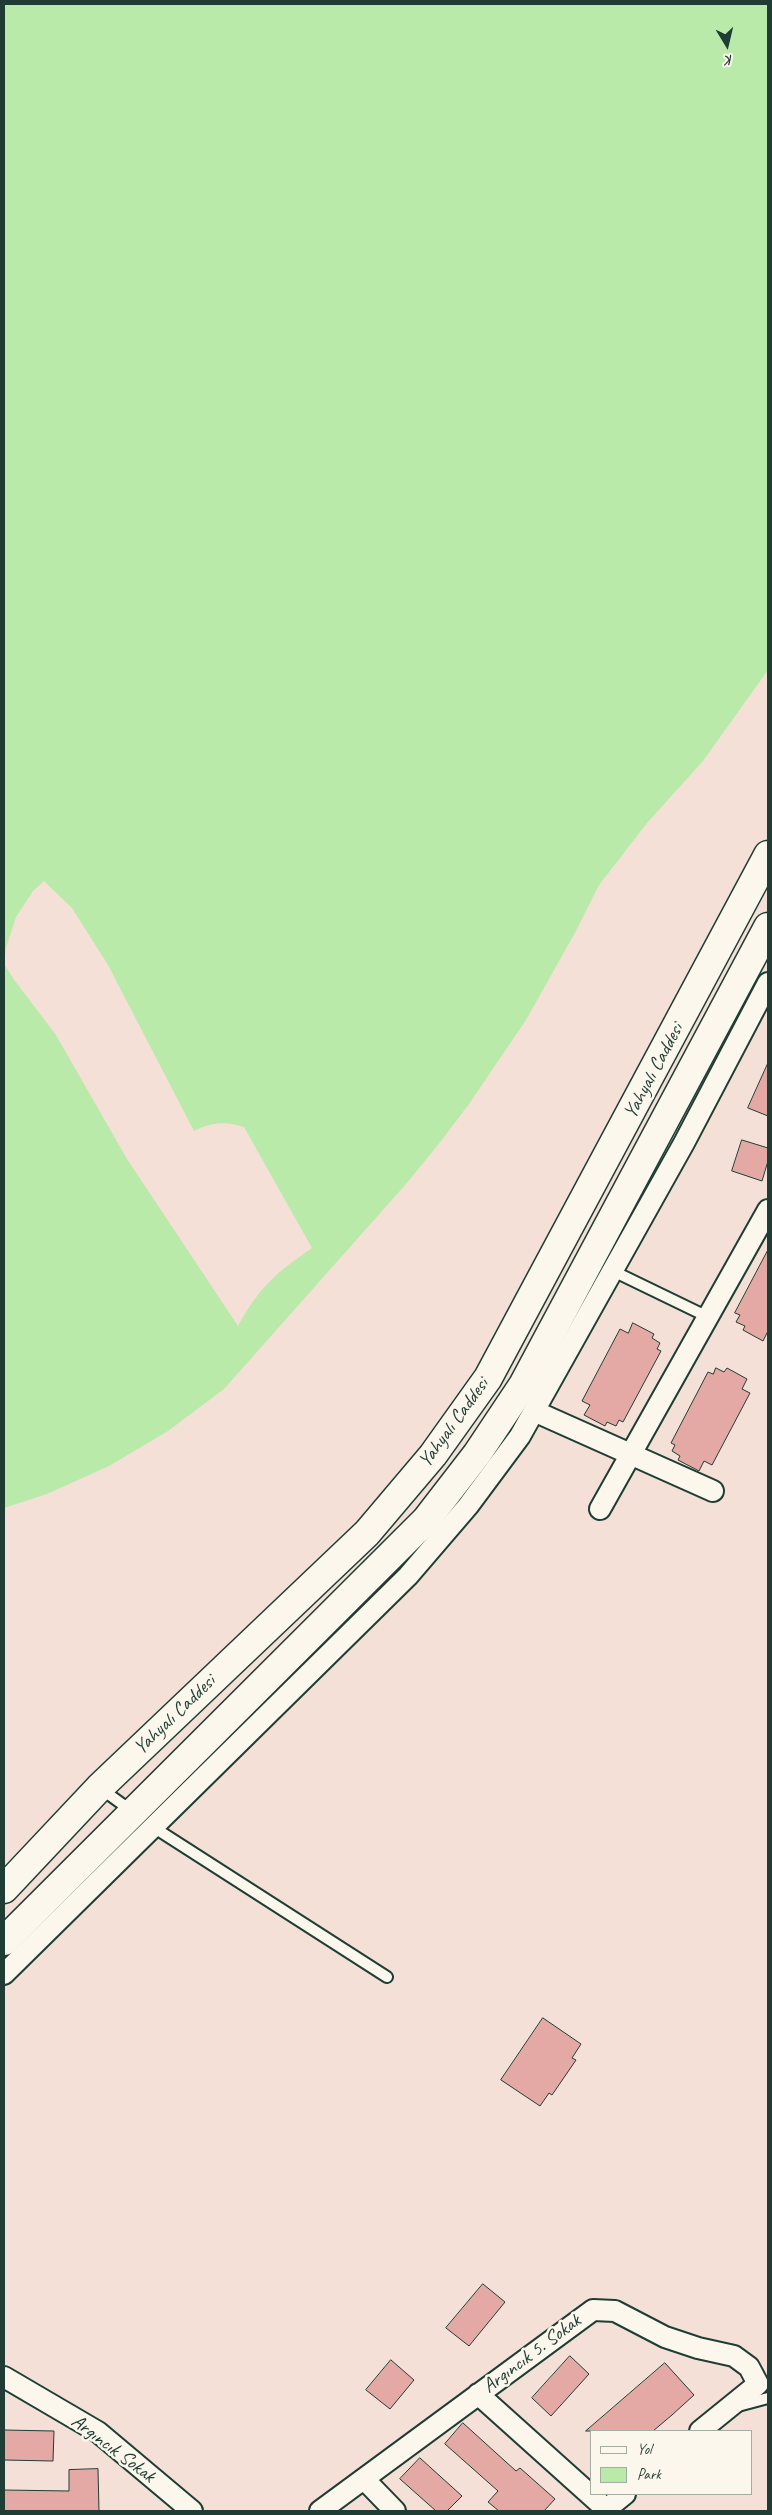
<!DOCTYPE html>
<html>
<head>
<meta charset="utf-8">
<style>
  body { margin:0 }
  #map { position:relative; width:772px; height:2515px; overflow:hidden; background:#f4e0d7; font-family:Caveat,sans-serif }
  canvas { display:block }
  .frame { position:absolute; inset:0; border:5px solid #1f3d34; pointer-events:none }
  .legend { position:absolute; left:590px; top:2430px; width:162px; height:65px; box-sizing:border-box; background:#fbf7ec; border:1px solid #a3ada2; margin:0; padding:6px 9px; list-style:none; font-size:15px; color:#1f3d34 }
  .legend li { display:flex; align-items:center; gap:10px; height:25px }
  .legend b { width:25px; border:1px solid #a3ada2 }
  .north { position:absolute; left:702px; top:20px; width:50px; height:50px; -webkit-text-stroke:4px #fbf7ec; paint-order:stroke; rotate:171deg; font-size:14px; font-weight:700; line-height:20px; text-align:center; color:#1f3d34 }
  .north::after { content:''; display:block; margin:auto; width:18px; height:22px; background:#1f3d34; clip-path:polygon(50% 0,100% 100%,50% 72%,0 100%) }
</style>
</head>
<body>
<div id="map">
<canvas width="772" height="2515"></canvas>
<div class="frame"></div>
<ul class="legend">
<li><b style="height:6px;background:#fbf7ec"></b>Yol</li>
<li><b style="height:14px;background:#b9eaaa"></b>Park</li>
</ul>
<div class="north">K</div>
</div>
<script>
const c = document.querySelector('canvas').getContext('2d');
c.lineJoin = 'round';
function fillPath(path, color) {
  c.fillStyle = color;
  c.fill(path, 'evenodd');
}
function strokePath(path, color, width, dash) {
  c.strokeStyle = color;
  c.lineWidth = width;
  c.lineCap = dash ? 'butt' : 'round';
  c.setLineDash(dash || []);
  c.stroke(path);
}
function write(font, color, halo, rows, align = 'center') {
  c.font = font + ' Caveat,sans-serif';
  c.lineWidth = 5;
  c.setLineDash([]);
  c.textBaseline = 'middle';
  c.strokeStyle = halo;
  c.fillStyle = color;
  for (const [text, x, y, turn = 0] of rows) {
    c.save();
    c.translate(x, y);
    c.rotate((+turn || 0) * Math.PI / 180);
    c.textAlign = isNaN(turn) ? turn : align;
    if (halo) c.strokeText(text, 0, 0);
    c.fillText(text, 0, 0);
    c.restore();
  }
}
const green = new Path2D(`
  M4,4H768V670L703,761L647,823L599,885L576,931L526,1020L469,1104L438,1145L406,1184L224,1389L168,1431L109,1466L47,1494L4,1508ZM44,881L72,908L108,965L194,1131C211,1122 226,1121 244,1127L312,1248C276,1273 260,1286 238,1326L127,1159L56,1035L15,981L4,964L6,948L16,917L33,891Z`);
const building = new Path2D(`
  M768,1063V1116L748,1108Z
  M742,1140L768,1148V1161L762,1181L732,1171Z
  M768,1250V1331L763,1341L743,1330L745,1326L736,1322L740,1315L735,1313Z
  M633,1323L654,1334L652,1338L660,1343L657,1349L661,1351L623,1422L619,1420L616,1426L607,1422L605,1426L584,1415L590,1405L582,1401L620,1329L628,1333Z
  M716,1368L724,1372L727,1368L747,1379L742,1389L750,1393L712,1465L704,1461L699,1471L678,1460L680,1456L672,1451L675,1445L671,1443L708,1372L713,1374Z
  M543,2018L581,2044L572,2058L576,2060L552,2095L549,2093L540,2106L501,2080Z
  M483,2284L505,2302L469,2346L446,2328Z
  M570,2356L589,2374L551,2416L532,2398Z
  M391,2360L414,2380L390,2409L366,2390Z
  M665,2363L694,2395L672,2415L653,2431H586Z
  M463,2423L516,2471L520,2468L555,2499L544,2511H499L488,2502L498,2491L445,2444Z
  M4,2430L54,2431L53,2461L4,2460Z
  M420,2458L462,2496L447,2511H436L400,2479Z
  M98,2469L99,2511H4V2490L69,2491V2470Z`);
const service = new Path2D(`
  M613,1271L708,1317
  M100,1788L133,1812
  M150,1825L387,1977
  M738,2406L768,2398`);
const minor = new Path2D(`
  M534,1411L713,1491
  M600,1509L768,1210
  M4,1974L408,1576L468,1506L520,1436L684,1143L768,983
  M4,2377L98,2432L192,2511
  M478,2394L606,2509
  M364,2479L395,2511
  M320,2511L593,2310L615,2311L665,2337L698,2348L734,2356L749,2367L758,2384L700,2431
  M604,2511L625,2494`);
const secondary = new Path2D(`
  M4,1889L99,1788L367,1533L433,1455L488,1378L768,855
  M4,1941L426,1520L477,1454L523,1385L768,927`);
const streetNames = [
  ["Yahyalı Caddesi",654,1071,-62],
  ["Yahyalı Caddesi",454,1423,-54],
  ["Yahyalı Caddesi",175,1715,-44],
  ["Argıncık 5. Sokak",532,2354,-37],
  ["Argıncık Sokak",113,2449,37]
];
fillPath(green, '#b9eaaa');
fillPath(building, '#e4a9a5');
strokePath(building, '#1f3d34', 1);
strokePath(service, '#1f3d34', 14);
strokePath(minor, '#1f3d34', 24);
strokePath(secondary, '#1f3d34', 31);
strokePath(service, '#fbf7ec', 10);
strokePath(minor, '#fbf7ec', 20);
strokePath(secondary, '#fbf7ec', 28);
write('20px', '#1f3d34', '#fbf7ec', streetNames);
</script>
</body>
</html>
